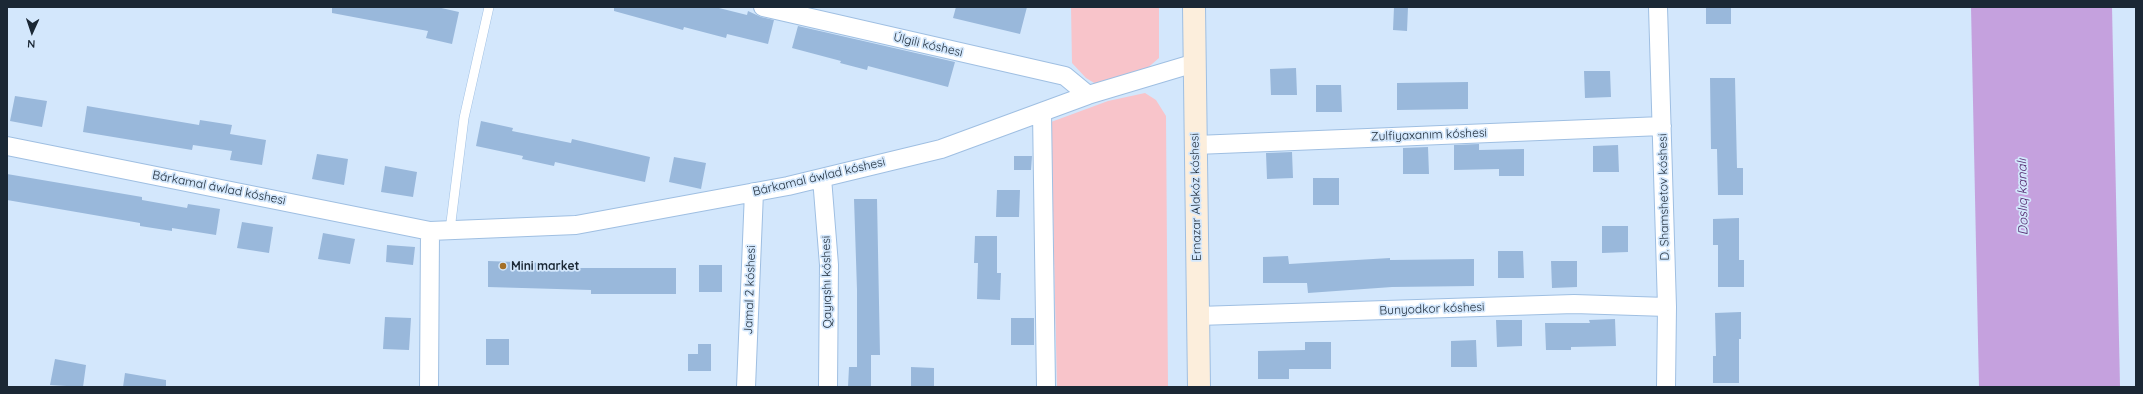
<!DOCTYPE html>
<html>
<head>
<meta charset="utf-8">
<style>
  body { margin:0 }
  #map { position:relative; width:2143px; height:394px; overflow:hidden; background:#d3e7fc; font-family:Quicksand,sans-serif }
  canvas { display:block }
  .frame { position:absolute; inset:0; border:8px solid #1b2835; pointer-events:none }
  .north { position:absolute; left:12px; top:12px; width:40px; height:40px; -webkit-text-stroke:3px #d3e7fc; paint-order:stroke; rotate:183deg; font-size:11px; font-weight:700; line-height:16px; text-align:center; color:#1b2835 }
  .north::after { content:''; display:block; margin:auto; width:14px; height:18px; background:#1b2835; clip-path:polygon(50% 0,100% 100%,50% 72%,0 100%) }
</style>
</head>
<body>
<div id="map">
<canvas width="2143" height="394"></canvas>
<div class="frame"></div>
<div class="north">N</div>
</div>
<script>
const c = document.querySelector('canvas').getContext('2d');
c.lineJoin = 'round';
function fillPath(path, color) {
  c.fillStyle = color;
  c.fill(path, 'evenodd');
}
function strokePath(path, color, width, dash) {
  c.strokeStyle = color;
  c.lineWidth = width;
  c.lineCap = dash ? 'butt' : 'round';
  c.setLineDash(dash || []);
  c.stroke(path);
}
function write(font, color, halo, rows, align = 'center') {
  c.font = font + ' Quicksand,sans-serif';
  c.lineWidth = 3.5;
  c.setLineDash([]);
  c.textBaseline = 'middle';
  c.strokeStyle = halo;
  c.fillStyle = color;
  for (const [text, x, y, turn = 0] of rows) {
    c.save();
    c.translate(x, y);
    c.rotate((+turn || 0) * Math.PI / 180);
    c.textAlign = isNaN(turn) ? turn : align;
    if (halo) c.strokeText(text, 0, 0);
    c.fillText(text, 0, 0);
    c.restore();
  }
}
const green = new Path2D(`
  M1071,7H1159V58L1145,70L1096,84L1086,78L1072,63Z
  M1145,93L1156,100L1166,116L1168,387H1057L1051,122L1108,101Z`);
const water = new Path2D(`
  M1971,7H2112L2120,387H1979Z`);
const building = new Path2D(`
  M332,7H437L459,12L452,44L426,38L428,31L332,13Z
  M614,7H715L747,15L748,11L761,17L774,20L768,44L727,34L726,38L684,27L683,30L614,11Z
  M956,7H1027L1020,34L953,18Z
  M1394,7H1408L1407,31L1393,30Z
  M1706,7H1731V24H1706Z
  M798,26L955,62L948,87L868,66L867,70L840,63L841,61L792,48Z
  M1296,68L1297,95H1271L1270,69Z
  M1584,71H1610L1611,97L1585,98Z
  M1710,78H1735L1737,168H1743V195H1718L1717,149H1711Z
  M1468,82V109L1397,110V83Z
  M1316,85H1341L1342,112H1316Z
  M15,96L47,101L42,127L10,121Z
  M87,106L199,125L200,120L232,125L230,134L266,140L262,165L230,160L232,151L193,145L192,150L83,132Z
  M481,121L513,128L512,131L571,143L572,139L650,157L645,182L555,162L554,166L522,159L523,156L476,146Z
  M1479,144V150L1524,149V176H1499V169L1454,170V145Z
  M1618,145L1619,172H1593V146Z
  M1428,147L1429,174H1403V148Z
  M1292,152L1293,178L1267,179L1266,153Z
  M317,154L348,159L344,185L312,179Z
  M1014,156H1032L1031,170H1014Z
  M674,157L706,163L701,189L669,182Z
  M385,166L417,172L413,197L381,192Z
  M7,174L142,197V200L187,208L188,204L220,209L216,235L172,228V231L140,226V223L7,200Z
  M1313,178H1339V205H1313Z
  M997,190H1020L1019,217H996Z
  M854,199H877L880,355H871V387H848L849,367H857V290Z
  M1739,218V260H1744V287H1718V245H1713V219Z
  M242,222L273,227L269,253L237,248Z
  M1602,226H1628V252L1602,253Z
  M323,233L355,239L350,264L318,259Z
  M975,236H997V273H1001L1000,300L977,299L978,263H974Z
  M387,245L415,247L413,265L386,262Z
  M1498,251H1523L1524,278H1498Z
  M1288,256L1289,264L1390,258V260L1474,259V286L1392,287L1308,293L1307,283H1263V257Z
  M488,261L571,264V268H676V294H591V290L488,287Z
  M1551,261H1577V287L1552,288Z
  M699,265H722V292H699Z
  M1741,312V339H1739V383H1713V356H1716L1715,313Z
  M385,317L411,318L409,350L383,349Z
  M1011,318H1034V345H1011Z
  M1615,319L1616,346L1571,347V350H1546L1545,323H1590L1589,320Z
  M1496,320H1522V346L1497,347Z
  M486,339H509V365H486Z
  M1476,340L1477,367H1451V341Z
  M1305,342H1331V369H1289V379H1258V351L1305,350Z
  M698,344H711V371H688V354H698Z
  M55,359L86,365L83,387L50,385Z
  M911,367L934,368V387H911Z
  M125,373L166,380V387H123Z`);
const service = new Path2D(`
  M450,230L464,118L489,7`);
const minor = new Path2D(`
  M763,7L1065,76L1088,95
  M1658,7L1667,307L1666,387
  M1042,112L1046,387
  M1196,145L1662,126
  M7,146L430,231L576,225L788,186L941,149L1088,95L1195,63
  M822,178L829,265L828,387
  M1198,316L1574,304L1667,307
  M429,387L430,231
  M746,387L754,192`);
const secondary = new Path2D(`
  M1194,7L1199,387`);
const markers = [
  [503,266,4,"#a47028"]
];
const streetNames = [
  ["Úlgili kóshesi",928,45,13],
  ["Zulfiyaxanım kóshesi",1429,135,-2],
  ["Bárkamal áwlad kóshesi",819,177,-13],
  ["Bárkamal áwlad kóshesi",219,188,11],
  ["Ernazar Alakóz kóshesi",1196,197,-91],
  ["D. Shamshetov kóshesi",1664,197,-91],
  ["Qayıqshı kóshesi",827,282,-91],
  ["Jamal 2 kóshesi",750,290,-88],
  ["Bunyodkor kóshesi",1432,309,-2]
];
const poiNames = [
  ["Mini market",511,266]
];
const waterNames = [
  ["Doslıq kanalı",2023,197,-91]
];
fillPath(green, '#f8c4ca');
fillPath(water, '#c5a1de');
fillPath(building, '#99b8db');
strokePath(service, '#9fbfe2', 10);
strokePath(minor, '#9fbfe2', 20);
strokePath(secondary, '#9fbfe2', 24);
strokePath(service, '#fff', 9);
strokePath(minor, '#fff', 18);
strokePath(secondary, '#fceedc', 22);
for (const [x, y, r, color] of markers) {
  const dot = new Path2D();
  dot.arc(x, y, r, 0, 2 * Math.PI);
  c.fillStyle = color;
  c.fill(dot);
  strokePath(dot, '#d3e7fc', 1.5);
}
write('12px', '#1b2835', '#d3e7fc', streetNames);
write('bold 12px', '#1b2835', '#d3e7fc', poiNames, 'left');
write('italic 13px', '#50236a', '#d3e7fc', waterNames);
</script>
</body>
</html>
